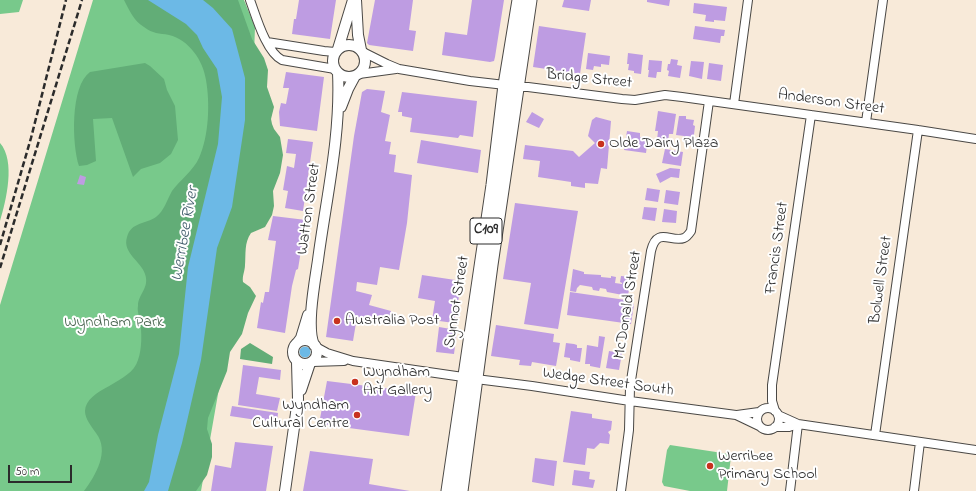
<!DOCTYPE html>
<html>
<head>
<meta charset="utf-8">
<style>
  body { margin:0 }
  #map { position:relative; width:976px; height:491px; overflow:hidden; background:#f8ead9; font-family:"Indie Flower",sans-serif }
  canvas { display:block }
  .scale { position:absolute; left:8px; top:465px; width:64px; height:18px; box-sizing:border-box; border:2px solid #2b2b2b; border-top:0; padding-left:5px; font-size:12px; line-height:14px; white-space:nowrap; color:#2b2b2b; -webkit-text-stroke:3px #fff; paint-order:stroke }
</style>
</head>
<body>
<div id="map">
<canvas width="976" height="491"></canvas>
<div class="scale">50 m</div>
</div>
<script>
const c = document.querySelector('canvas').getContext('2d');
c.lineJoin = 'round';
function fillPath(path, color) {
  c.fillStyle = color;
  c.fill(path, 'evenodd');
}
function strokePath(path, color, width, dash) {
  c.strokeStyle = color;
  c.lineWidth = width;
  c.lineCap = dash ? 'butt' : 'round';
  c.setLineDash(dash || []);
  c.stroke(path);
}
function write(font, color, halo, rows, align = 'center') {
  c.font = font + ' "Indie Flower",sans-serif';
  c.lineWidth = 4;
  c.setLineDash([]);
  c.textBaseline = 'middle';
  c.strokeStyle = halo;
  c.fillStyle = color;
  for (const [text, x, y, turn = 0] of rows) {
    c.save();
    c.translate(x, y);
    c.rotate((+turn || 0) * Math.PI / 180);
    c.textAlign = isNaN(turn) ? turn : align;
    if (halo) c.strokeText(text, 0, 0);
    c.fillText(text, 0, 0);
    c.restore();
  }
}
const green = new Path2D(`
  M0,0H23L19,12L0,14Z
  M93,0H244L255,27L254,55L245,240L201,491H0V305Z
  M0,143C16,161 6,201 0,221Z
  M670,445L729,454L731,456L727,491H690L664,486L662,482L667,450Z`);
const forest = new Path2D(`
  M124,0H238L252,39L264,58L268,70L267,87L274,107L271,119L272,124L274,129L280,137L283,155L280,173L273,191L274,206L272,215L265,227L251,233C244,243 246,254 245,265C245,271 242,276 243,282L250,287L256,296L248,313L242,334L230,352L227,371L208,418L207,429L212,444V457L207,475L196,491H84C96,475 110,451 96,433C92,427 85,419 85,411C86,388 131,384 138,360C142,349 142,333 140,321C139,315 137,311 138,306C138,294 150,288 145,274C141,261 122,253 127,237C131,222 146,224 156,217C164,211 167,200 172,191C180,180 193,171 199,158C209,136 210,103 206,80C203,60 189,40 169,35C159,33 153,34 144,27C134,21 129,10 124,0Z
  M145,63L150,66L164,79L167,90L175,106L178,140L171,154L160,163L141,169L133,177L112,118L93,119L96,161L87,165L79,166C72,145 70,86 90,72Z
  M250,343L273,357L272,364L240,359L241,349Z`);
const water = new Path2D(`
  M148,0H203L213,8L232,29L245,78V120L232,207L217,248L201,360L182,443L168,491H144L149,482L158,435L179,354L188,267L218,144L222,97L217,69L203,48L197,35L186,24Z
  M299.5 352a5.5 5.5 0 1 1 11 0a5.5 5.5 0 1 1-11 0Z`);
const building = new Path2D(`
  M299,0H336L330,39L292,34L294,19H296Z
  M375,0H413L409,30L416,31L413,51L369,45L367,43Z
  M472,0H504L495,57L494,61L490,62L442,55L445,32L467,35Z
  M564,0H591L589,11L562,7Z
  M647,0H670L669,6L647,2Z
  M694,3L727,7L725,21L714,20V22L705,21L706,15L693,13Z
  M539,26L586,33L580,74L533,67Z
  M695,26L725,30L724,36H721L720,43L693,39Z
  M588,53L610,56L609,65L601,64V67L594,66L593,70L586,69Z
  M628,53L643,55L641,74L634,73V71L628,70L629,64H627Z
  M671,59L678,60L677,65L682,66L680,78L668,76L669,71L667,70L668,64H670Z
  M649,60L662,61L661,72H657L656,78L648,77L649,70H648Z
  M691,61L704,62L702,79L689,76Z
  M709,63L723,65L721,81L707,79Z
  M286,72L324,77L317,131L280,126L279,112L281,103L286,104L289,88H283Z
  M367,89L385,91L381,112L390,115L385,141L391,142L389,154L396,155L394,172L412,175L407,223L399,270L380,267L377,285L357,282L356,291L372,295L369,305L391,311L390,323L357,317L353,341L326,337L354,136L362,92Z
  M402,92L477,101L473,137L460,135L458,138L410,132L412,118L402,116V112H398Z
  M658,111L676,114L673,134H669L668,142L657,140L658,131H655Z
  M532,112L544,119L539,128L526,122Z
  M679,116H686V119L694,120L693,125L695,126L693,143L683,142L684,136L676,135Z
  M596,117L611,121L607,169L601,168L598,184L585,183V188L571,186V182L538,177L540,161L523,159L525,145L573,151L579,157L595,143L588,136L592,120Z
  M627,131L640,133V137L648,138L646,153L624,150Z
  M288,139L313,142L303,211L285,208L288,191L283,190L287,166L294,168L296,154L286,153Z
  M421,140L481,150L478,173L417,163Z
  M665,149L683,152L681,166L662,163Z
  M670,168L680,169L679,178L671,177L660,183L656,174Z
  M80,175L86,177L84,185L77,184Z
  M647,188L660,190L658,202L645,200Z
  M666,190L680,192L678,205L664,203Z
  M515,203L578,211L558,329L524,324L531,283L503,279Z
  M644,207L657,208L655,221L642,219Z
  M664,209L677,211L676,223L662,222Z
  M273,216L306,220L298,269L296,270L292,286L285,333L257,328L261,302L263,303L265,292H269L276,241L268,240Z
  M573,269L584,272V274L601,275V277L611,278V276L616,277L615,283L622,284V283L620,282L621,276L631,277L628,296L607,292L606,289L600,288L599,291L593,290L592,287L580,285L577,288L576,292L570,291Z
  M422,275L462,281L454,323L432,320L435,301L418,298Z
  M570,292L626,300V303L634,304L631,324L567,315Z
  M496,325L554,334L553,342L560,343L556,366L532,362L531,366L519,365L520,360L491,356Z
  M439,327L457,330L454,354L436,352Z
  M599,336L605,337L600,368L590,366V364H585L587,345L598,347Z
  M566,343L574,344L577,345V348H582L580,362L570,360V358L564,357Z
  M609,351L622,353L619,370L606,368Z
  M243,365L281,370L280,380L259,377L256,394L280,398L277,411L238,405Z
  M327,381L416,392L409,436L319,424Z
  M232,406L278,413L277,423L230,416Z
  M571,411L592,414V418L612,421L611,430L608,432L610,435L609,444L600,443L594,449L587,448L585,465L563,462Z
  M235,442L273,446L266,491H211L215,465L231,468Z
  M310,451L373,459L369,484L410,491H303Z
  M535,458L557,461L554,486L532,482Z
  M574,470L590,472L589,479L595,480L593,488L572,485Z`);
const minor = new Path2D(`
  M250,0C256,16 266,52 282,60L335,69
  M267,42L324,51L335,52
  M363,52L387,64L399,69L470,81L505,85
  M359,74L396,69
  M517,87H528L622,99L635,100L665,95L682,97L918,130L976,139
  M734,104L748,0
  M866,122L883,0
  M316,347L327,353L353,361L463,377
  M312,362L344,361
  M476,379L532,386L630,401L736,415L759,426
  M757 419a11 11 0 1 1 22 0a11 11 0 1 1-22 0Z
  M775,411L772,401V385L811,115
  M737,415L759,412
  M778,415L798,424L976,450
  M775,427H789L798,424
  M875,435L918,130
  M621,491L629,430L630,387L651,251C657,226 671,243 684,238C687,237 689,234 691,231L709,101
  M790,491L798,424
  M914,491L920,442`);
const tertiary = new Path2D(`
  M356,0L358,35L361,50
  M333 61a16 16 0 1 1 32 0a16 16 0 1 1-32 0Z
  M338,49L353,0
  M341,107L348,89L355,76
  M293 352a12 12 0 1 1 24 0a12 12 0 1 1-24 0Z
  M298,342L301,338L308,315
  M314,345C306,327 315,281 318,260C326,199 341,136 338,73
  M301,390L310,363
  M285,491L298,399L297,362`);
const trunk = new Path2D(`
  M448,491L493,185L505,85L519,0
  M461,491L491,265L530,0`);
const rail = new Path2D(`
  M0,245L31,138L66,0
  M0,268L82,0`);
const markers = [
  [601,144,4,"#c8321e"],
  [337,321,4,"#c8321e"],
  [355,382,4,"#c8321e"],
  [357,415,4,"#c8321e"],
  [710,466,4,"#c8321e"]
];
const shields = [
  [486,231,32]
];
const shieldNames = [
  ["C109",486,231]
];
const streetNames = [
  ["Bridge Street",589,80,6],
  ["Anderson Street",831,103,8],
  ["Watton Street",310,209,-82],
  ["Francis Street",778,248,-82],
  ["Bolwell Street",882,280,-82],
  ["Synnot Street",458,302,-81],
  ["McDonald Street",629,305,-81],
  ["Wedge Street South",608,383,8]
];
const poiNames = [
  ["Olde Dairy Plaza",609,144],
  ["Australia Post",345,321],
  ["Wyndham",363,373],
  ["Art Gallery",363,391],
  ["Wyndham",349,406,"right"],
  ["Cultural Centre",349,424,"right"],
  ["Werribee",718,457],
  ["Primary School",718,475]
];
const parkNames = [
  ["Wyndham Park",114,323]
];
const waterNames = [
  ["Werribee River",186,234,-80]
];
fillPath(green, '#78c98b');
fillPath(forest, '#62ad77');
fillPath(water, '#6cb9e6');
fillPath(building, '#be9ce2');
strokePath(minor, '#4a4845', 10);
strokePath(tertiary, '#4a4845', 12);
strokePath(trunk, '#4a4845', 15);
strokePath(minor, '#fff', 8);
strokePath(tertiary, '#fff', 10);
strokePath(trunk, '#fff', 13);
strokePath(rail, '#2b2b2b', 2.5, [6, 3]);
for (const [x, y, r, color] of markers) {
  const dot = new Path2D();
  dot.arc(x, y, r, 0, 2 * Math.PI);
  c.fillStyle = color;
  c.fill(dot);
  strokePath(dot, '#fff', 1.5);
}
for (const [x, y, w] of shields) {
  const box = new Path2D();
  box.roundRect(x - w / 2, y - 13, w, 26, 3);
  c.fillStyle = '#fff';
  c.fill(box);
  strokePath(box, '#2b2b2b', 1);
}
write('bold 15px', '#2b2b2b', null, shieldNames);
write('16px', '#2b2b2b', '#fff', streetNames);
write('16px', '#2b2b2b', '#fff', poiNames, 'left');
write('16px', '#46624d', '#fff', parkNames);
write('italic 17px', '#425d6c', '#fff', waterNames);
</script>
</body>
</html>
